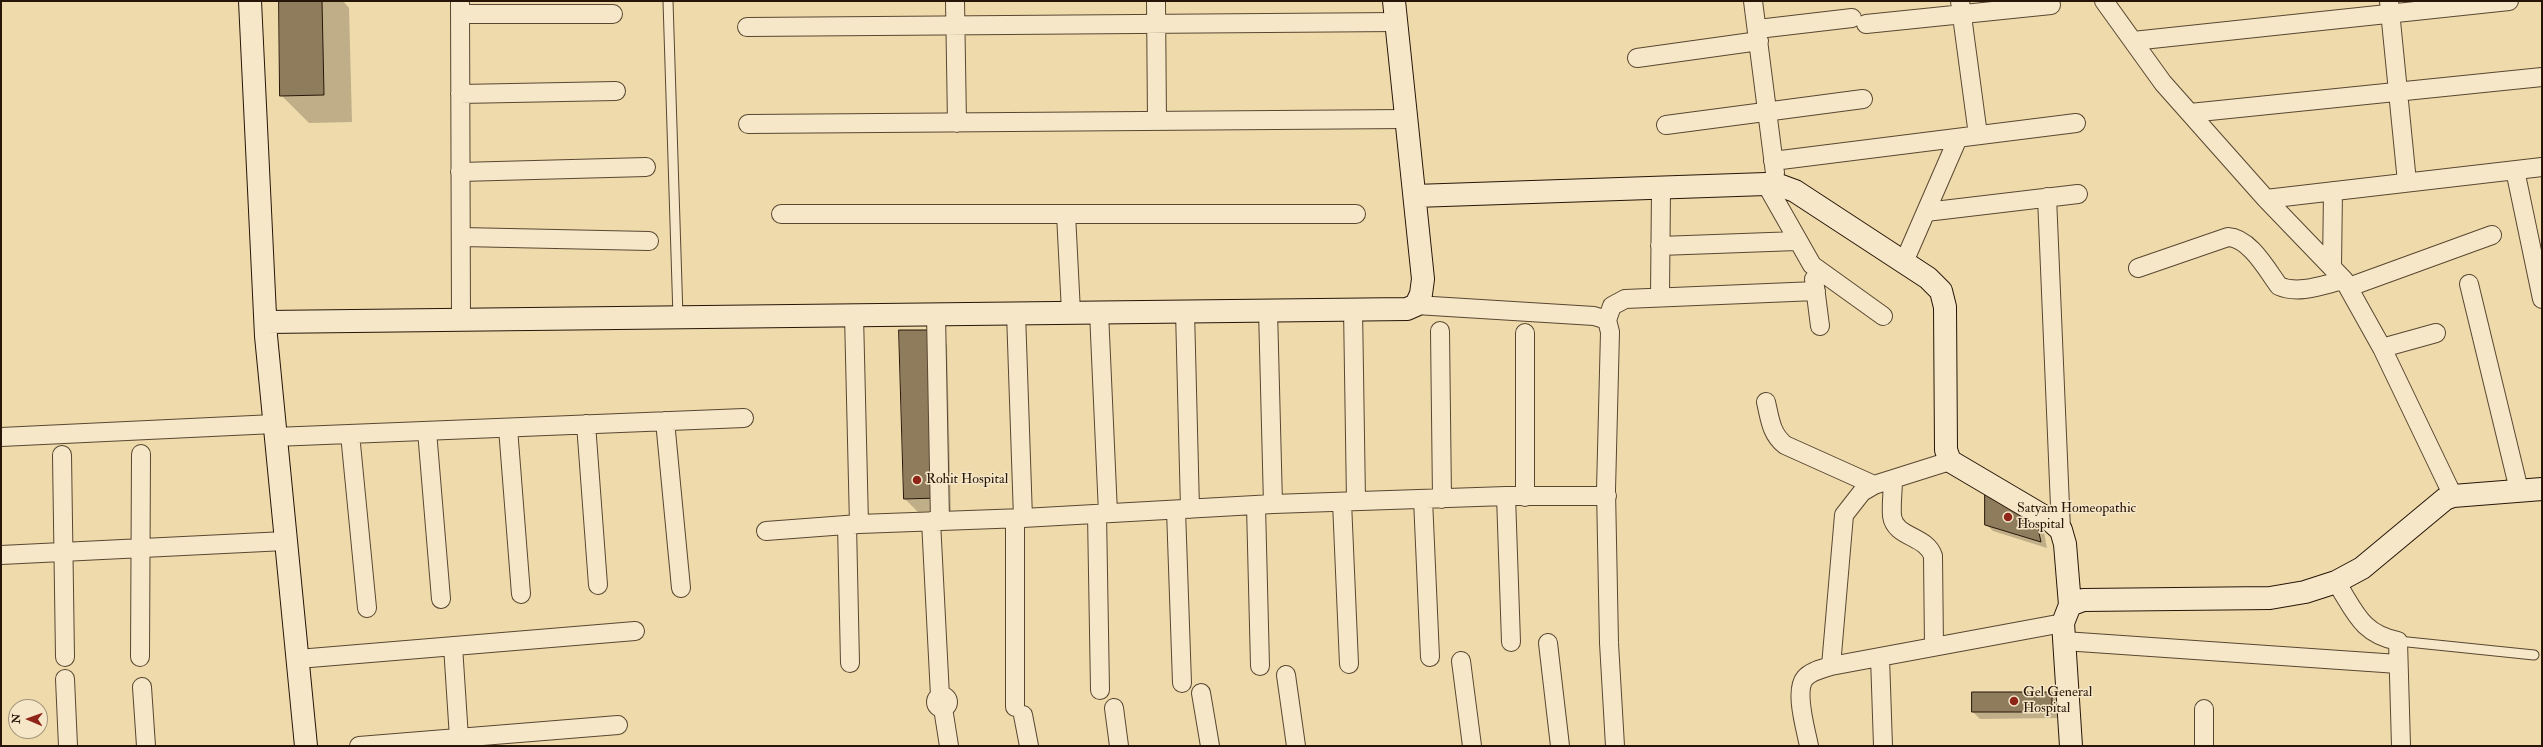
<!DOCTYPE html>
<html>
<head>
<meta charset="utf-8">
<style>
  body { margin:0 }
  #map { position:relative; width:2543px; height:747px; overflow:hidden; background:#efdaab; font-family:"IM FELL Double Pica",serif }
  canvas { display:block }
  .frame { position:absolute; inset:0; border:2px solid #271608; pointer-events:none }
  .north { position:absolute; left:8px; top:699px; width:40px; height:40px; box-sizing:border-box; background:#f5e7c8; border:1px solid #a3937b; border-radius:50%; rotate:272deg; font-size:11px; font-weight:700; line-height:16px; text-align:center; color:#271608 }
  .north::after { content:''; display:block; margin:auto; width:14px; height:18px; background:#8f2418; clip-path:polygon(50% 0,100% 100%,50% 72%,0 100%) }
</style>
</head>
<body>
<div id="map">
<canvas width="2543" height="747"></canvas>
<div class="frame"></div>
<div class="north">N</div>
</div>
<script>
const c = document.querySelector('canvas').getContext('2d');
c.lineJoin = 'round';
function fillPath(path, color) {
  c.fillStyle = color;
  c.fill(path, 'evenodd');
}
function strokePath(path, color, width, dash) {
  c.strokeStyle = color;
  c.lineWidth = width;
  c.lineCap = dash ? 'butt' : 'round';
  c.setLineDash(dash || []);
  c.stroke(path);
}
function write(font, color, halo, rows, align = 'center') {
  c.font = font + ' "IM FELL Double Pica",serif';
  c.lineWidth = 3;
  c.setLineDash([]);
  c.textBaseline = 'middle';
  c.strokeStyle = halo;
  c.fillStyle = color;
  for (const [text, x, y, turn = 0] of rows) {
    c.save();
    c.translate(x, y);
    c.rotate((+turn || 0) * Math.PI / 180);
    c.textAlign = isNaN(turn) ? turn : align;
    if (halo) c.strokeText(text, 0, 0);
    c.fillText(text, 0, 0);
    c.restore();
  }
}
const shadow = new Path2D(`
  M280,1H343L349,8L352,122L309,123L281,95Z
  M933,331L947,344L951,511L918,512L904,498Z
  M1986,493L2043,527L2047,548L1993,531L1986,524Z
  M2052,693L2058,700V718L1980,719L1973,712Z`);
const building = new Path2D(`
  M279,1H322L324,95L280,96Z
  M899,330H934L938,498L904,499Z
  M1985,491L2036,519L2041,542L1985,525Z
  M1972,692H2052V712H1972Z`);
const lane = new Path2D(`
  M668,1L678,317
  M2398,641L2534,655`);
const street = new Path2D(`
  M460,1L461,320
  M955,1L957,123
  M1156,1L1157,121
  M1753,1L1775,173
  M1960,1L1978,135
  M2104,1L2163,83L2266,199L2344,280L2382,348L2453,496
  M2389,1L2407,182
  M460,14H613
  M1866,24L2051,5
  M747,27L1397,22
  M1758,29L1852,18
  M2133,41L2509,1
  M1637,58L1759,41
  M460,94L616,91
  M2190,113L2542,77
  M748,124L1406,119
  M1666,125L1863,99
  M1773,161L2076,123
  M2515,170L2542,299
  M460,172L646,167
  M1766,184L1812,265L1883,316
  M2047,197L2061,530
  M2266,199L2542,167
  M1926,212L2078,194
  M781,214H1356
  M1066,214L1071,312
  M462,237L649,241
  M1660,246L1797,241
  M1904,262L1958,138
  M2332,267L2333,191
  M2138,268L2228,237C2250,238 2267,270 2279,286C2299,295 2325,284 2344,280
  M1814,279L1820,326
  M2469,284L2519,490
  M2349,287L2492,235
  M1660,296L1661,188
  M1416,305L1594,316L1607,320L1610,332L1606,490L1609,643L1615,746
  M1353,308L1356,501
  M1268,310L1273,504
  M1185,311L1190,509
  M1099,312L1108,513
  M1016,313L1023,518
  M936,314L940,521
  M854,315L859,524
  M1607,320L1612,306L1625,299L1816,291
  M1440,331L1442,499
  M2382,348L2436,333
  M1766,402C1770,419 1771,434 1785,445L1874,485
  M665,421L681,588
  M586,424L598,585
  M508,428L521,594
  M427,431L441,599
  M350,434L367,608
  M1,437L274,424
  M275,437L744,418
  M62,455L65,657
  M1893,479C1893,491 1891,504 1892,516C1895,538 1926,535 1933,556L1934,647
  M1506,496L1511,642
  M1525,497V333
  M1423,499L1430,657
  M1342,502L1349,664
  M1256,506L1260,666
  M1176,510L1182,683
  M1097,514L1100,690
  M1015,518V707
  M931,521L940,696
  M847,525L850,663
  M766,531L859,524L1023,518L1273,504L1506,496H1607
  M1,555L285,541
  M2336,582C2355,611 2361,634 2398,641L2401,746
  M2064,641L2398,664
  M1548,643L1560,746
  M453,646L459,738
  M140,657L141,454
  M1880,657L1883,746
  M298,659L635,631
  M1461,661L1472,746
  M1831,666L1844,515L1862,492L1874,485L1950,461
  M1286,675L1296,746
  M65,679L68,746
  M142,687L146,746
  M1201,693L1210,746
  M936 702a6 6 0 1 1 12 0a6 6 0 1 1-12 0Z
  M943,708L949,746
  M1114,708L1119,746
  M1023,715L1029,746
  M359,746L618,725
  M1809,746C1806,730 1794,691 1805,678C1811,671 1822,669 1831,666L2063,623
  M2204,746V709`);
const secondary = new Path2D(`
  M250,1L266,336L306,746
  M1415,196L1766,184H1776L1795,191L1928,278L1941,291L1945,307L1946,450L1950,461L2050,520L2061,530L2065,544L2070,605
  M266,322L1407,309L1416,305L1421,294L1423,279L1394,1
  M2071,746L2063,623L2070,605L2083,600L2270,598L2305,592L2336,582L2362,568L2445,499L2453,496L2542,489`);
const markers = [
  [917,480,5,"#8f2418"],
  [2008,517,5,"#8f2418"],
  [2014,701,5,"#8f2418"]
];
const poiNames = [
  ["Rohit Hospital",926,480],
  ["Satyam Homeopathic",2017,509],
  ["Hospital",2017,525],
  ["Gel General",2023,693],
  ["Hospital",2023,709]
];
fillPath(shadow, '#0003');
fillPath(building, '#8f7c5d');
strokePath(building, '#271608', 1);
strokePath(lane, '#594731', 11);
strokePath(street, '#594731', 20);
strokePath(secondary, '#271608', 24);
strokePath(lane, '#f5e7c8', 9);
strokePath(street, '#f5e7c8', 18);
strokePath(secondary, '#f5e7c8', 22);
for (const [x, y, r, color] of markers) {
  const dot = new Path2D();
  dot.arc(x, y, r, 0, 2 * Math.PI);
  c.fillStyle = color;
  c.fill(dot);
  strokePath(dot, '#f5e7c8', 1.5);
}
write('14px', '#271608', '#f5e7c8', poiNames, 'left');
</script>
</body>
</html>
